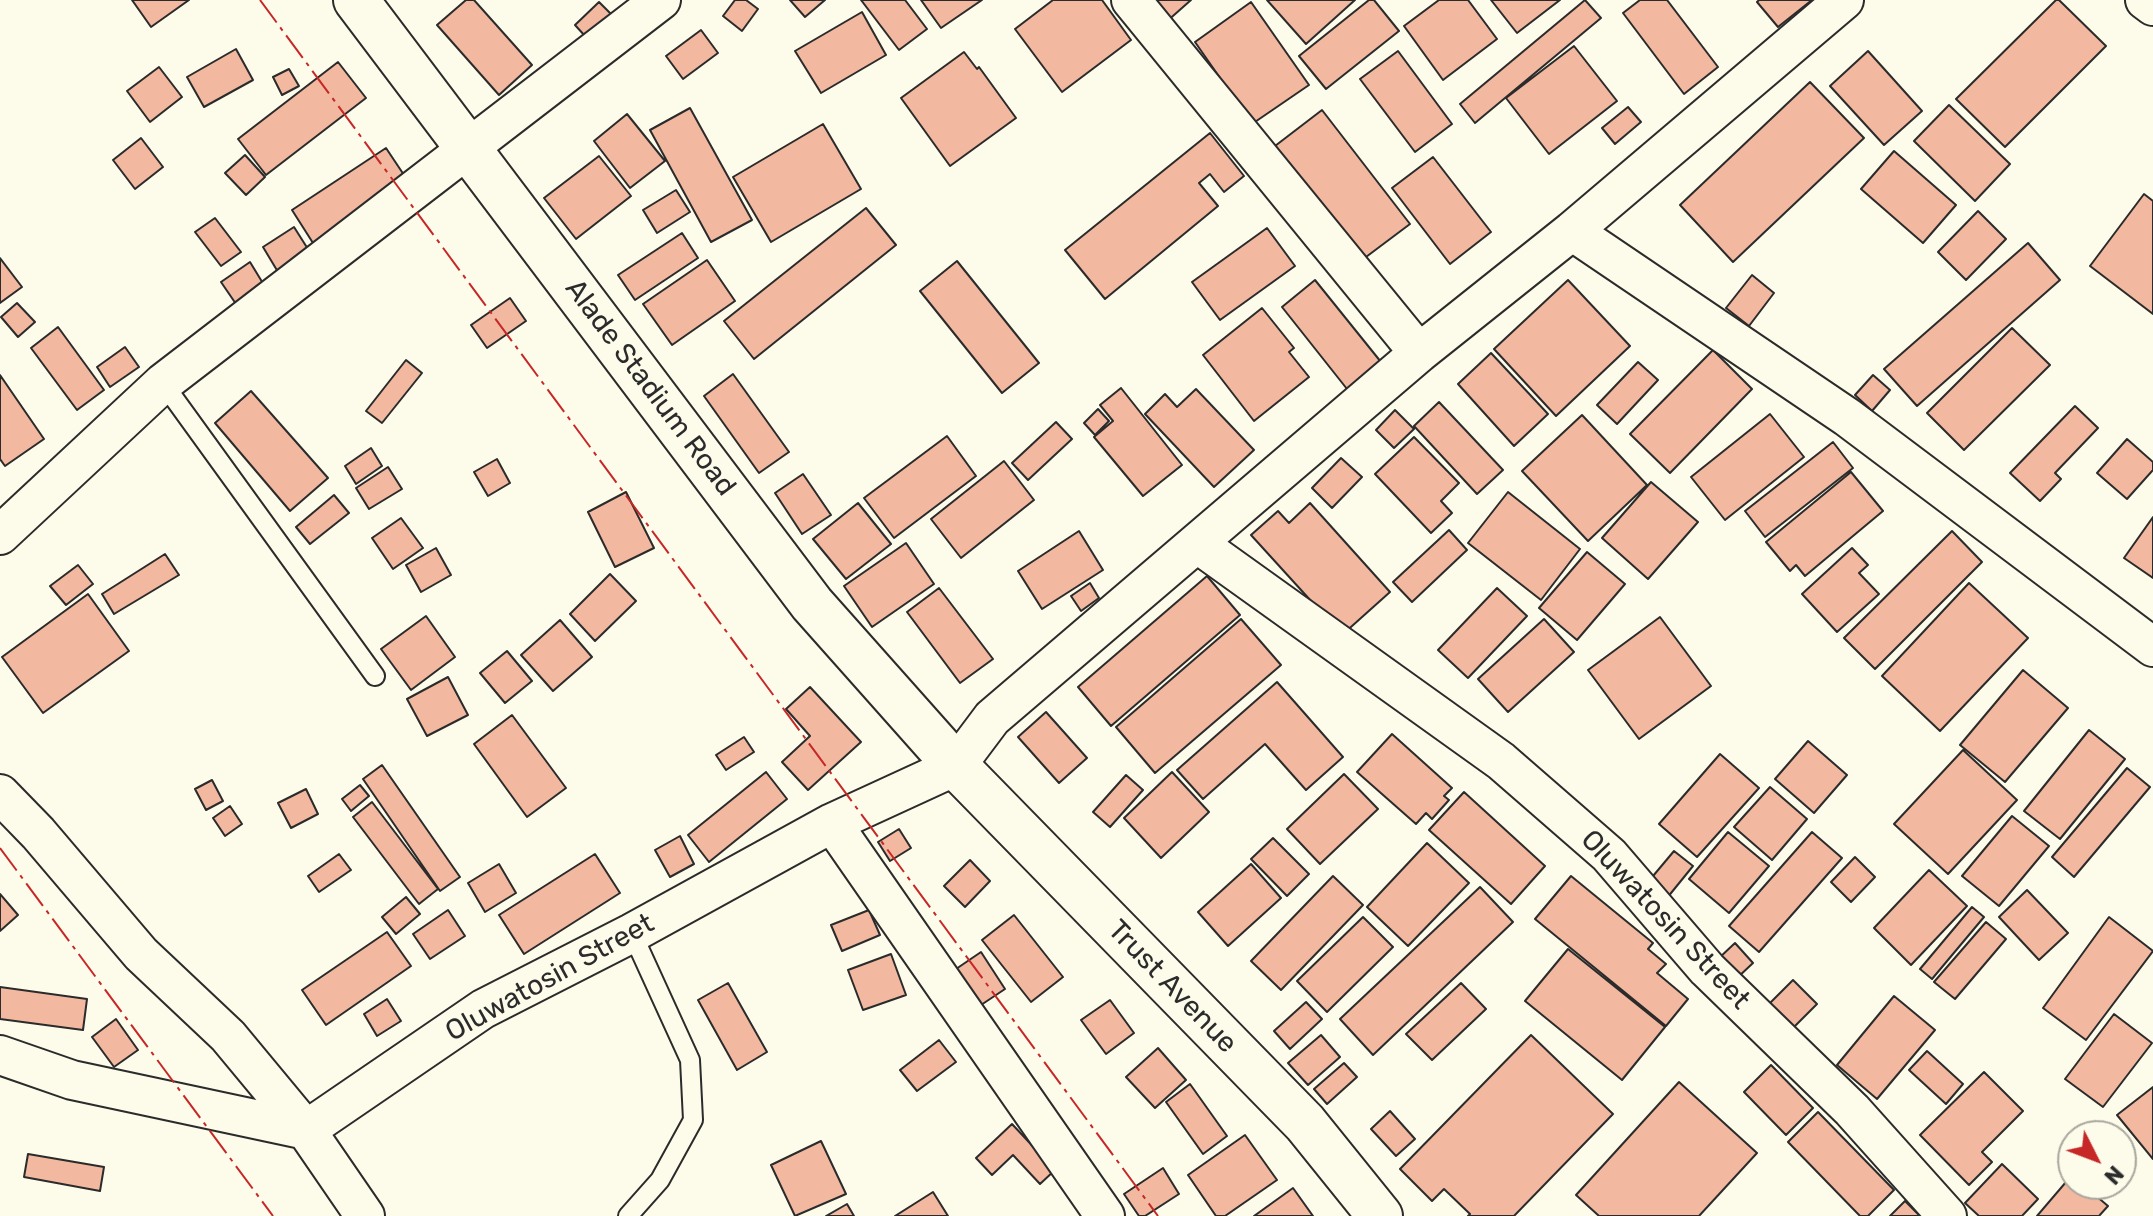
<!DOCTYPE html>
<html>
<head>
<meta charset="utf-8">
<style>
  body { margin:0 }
  #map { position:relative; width:2153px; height:1216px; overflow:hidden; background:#fdfbea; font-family:Rubik,sans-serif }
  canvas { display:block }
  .north { position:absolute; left:2057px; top:1120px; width:80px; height:80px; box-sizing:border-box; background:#fdfbea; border:2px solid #a9a89e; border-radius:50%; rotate:132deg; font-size:22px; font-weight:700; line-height:32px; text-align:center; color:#2b2b2b }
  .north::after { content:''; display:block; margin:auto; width:28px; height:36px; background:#c62828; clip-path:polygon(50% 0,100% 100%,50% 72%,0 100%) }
</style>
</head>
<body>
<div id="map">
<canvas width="2153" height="1216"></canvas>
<div class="north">N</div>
</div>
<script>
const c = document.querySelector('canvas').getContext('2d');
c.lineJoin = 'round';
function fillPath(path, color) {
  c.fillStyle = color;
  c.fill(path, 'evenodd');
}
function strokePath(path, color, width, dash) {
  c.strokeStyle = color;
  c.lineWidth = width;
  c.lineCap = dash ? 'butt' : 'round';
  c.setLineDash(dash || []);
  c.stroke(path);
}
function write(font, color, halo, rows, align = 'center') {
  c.font = font + ' Rubik,sans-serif';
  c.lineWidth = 6;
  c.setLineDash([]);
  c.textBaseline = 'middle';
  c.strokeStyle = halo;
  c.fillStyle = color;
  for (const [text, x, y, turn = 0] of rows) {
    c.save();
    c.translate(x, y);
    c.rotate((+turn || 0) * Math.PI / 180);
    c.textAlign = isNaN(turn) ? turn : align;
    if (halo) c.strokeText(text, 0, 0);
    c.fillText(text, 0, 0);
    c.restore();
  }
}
const building = new Path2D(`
  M132,0H189L151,27Z
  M466,0H474L532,65L499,95L437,25Z
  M735,0H746L758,9L742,31L723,16Z
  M790,0H825L805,17Z
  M861,0H905L927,29L899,50Z
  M921,0H982L941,28Z
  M1053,0H1102L1131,40L1062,92L1015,29Z
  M1144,0H1191L1165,23Z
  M1267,0H1355L1306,44Z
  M1369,0H1374L1399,31L1326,89L1299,56Z
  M1439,0H1468L1497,39L1443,80L1404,26Z
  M1491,0H1560L1517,33Z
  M1585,0L1601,18L1475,123L1460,104Z
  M1640,0H1667L1718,67L1684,94L1623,13Z
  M1759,0H1812L1778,27L1757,2Z
  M2056,0H2059L2106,46L2005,147L1956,99Z
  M599,2L620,23L595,47L575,25Z
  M1251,2L1309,85L1252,124L1195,42Z
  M862,12L886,55L821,93L795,51Z
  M701,30L718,53L683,79L666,56Z
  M1574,46L1617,101L1549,154L1506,98Z
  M236,49L253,80L204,107L187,77Z
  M1398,51L1452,124L1415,152L1360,79Z
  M1868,51L1922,111L1884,145L1830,86Z
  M964,52L977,69L979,67L1016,118L950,166L901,98Z
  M338,62L366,98L266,175L238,139Z
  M159,67L182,97L150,122L127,91Z
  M289,69L299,86L282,95L273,77Z
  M1810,82L1864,138L1733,262L1680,205Z
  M1949,105L2010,164L1975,201L1914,141Z
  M1628,107L1641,122L1615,144L1602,128Z
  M690,108L752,220L711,242L650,130Z
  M1322,110L1410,224L1362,260L1275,146Z
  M627,114L665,161L630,188L594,141Z
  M823,124L861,189L771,242L733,177Z
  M1210,133L1244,176L1224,192L1210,174L1199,183L1218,206L1105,299L1065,250Z
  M141,138L163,167L135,189L113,160Z
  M386,148L408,181L313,243L292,210Z
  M1894,151L1956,205L1923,243L1861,189Z
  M245,155L265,177L246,195L225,173Z
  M599,156L631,196L576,239L544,198Z
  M1433,157L1491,232L1450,264L1392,188Z
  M676,190L690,212L657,233L643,210Z
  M2144,194L2153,201V314L2090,266Z
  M866,208L896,245L754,359L724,321Z
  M1978,211L2006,239L1966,280L1938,252Z
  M215,218L241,252L221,266L195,232Z
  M294,227L313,257L281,277L263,247Z
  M1267,228L1295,266L1220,320L1192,282Z
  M682,233L698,258L635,300L618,275Z
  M2028,243L2060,280L1917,406L1884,369Z
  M0,258L22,287L0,303Z
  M707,260L735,301L672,345L643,304Z
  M957,261L1039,363L1002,393L920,291Z
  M250,262L264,285L236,304L221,282Z
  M1752,275L1774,293L1749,326L1726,308Z
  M1315,280L1381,362L1347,389L1282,307Z
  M1568,280L1630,346L1556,416L1494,349Z
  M510,298L526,321L487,348L471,325Z
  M17,303L35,322L18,337L1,317Z
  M1262,308L1294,348L1289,352L1309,377L1254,421L1203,355Z
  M58,327L104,390L77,410L31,348Z
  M2012,328L2050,365L1964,450L1927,413Z
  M125,347L139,367L110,387L97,367Z
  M1713,350L1752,389L1670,473L1630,434Z
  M1491,353L1548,414L1514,446L1458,384Z
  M406,360L422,373L382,423L366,411Z
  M1638,362L1658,380L1617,424L1597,405Z
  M733,374L789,452L759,473L704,396Z
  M0,375L44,439L5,466L0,459Z
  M1873,375L1890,390L1872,411L1855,395Z
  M1121,388L1182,465L1143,496L1094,437L1113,421L1100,405Z
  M1196,389L1254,450L1214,487L1145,414L1165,394L1177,407Z
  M251,391L328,478L290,511L215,423Z
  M1439,402L1503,470L1477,494L1414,426Z
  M2075,406L2098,428L2055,473L2061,479L2040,501L2010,473Z
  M1098,409L1109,421L1095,435L1084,423Z
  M1395,410L1414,429L1394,448L1376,430Z
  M1770,414L1804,457L1725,520L1691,477Z
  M1582,415L1647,485L1588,541L1522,471Z
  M1056,422L1072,439L1028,480L1012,463Z
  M947,436L976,476L894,538L864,498Z
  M1414,437L1459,483L1441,501L1452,513L1431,533L1375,474Z
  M2127,439L2153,462V470L2127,499L2097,473Z
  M1833,442L1853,468L1765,537L1745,511Z
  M371,448L382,466L356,484L345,466Z
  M1341,458L1362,477L1332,508L1312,488Z
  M497,459L510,483L488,496L474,472Z
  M1004,461L1034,500L961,558L931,519Z
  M388,467L402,489L369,509L356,488Z
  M1851,472L1883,511L1805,576L1796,565L1790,571L1766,542Z
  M803,474L831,515L802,534L775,493Z
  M1651,482L1698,522L1648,579L1602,538Z
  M626,492L654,548L615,567L588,512Z
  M1508,492L1580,549L1541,600L1468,543Z
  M334,495L349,513L310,544L296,527Z
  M858,503L891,544L846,579L813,539Z
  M1310,503L1390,592L1342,635L1251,535L1278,511L1289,523Z
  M2153,517V578L2124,558Z
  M401,518L423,548L393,569L372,538Z
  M1449,530L1467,550L1412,602L1393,582Z
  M1079,531L1103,570L1042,609L1018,571Z
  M1952,531L1982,562L1875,669L1844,638Z
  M906,543L934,584L872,627L844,586Z
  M436,548L451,575L421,592L406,565Z
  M1852,548L1868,565L1859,573L1879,594L1837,632L1802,594Z
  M1587,552L1625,584L1577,640L1539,608Z
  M165,554L179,575L114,614L102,594Z
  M78,565L93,584L66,605L50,586Z
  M610,574L636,601L595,641L570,614Z
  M1207,576L1240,615L1111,726L1078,687Z
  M1090,583L1099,598L1081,611L1071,596Z
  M1969,583L2028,638L1940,731L1882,676Z
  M939,588L993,659L960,683L907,612Z
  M1497,588L1527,616L1468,678L1438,650Z
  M88,594L129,651L43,713L2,657Z
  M426,616L455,657L411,690L381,649Z
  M1660,617L1711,686L1639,739L1588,670Z
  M1241,619L1281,665L1155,773L1116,727Z
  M1544,619L1574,652L1508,712L1478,679Z
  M560,620L592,657L553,691L521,655Z
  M507,651L532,681L505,703L480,673Z
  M2023,670L2068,708L2005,782L1960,745Z
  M448,677L468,715L427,736L407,699Z
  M1277,682L1343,757L1306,790L1265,744L1203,799L1177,770Z
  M810,687L861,742L808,790L782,762L810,736L786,709Z
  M1046,712L1087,758L1059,783L1018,737Z
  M512,715L566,788L527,817L474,744Z
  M2089,730L2125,759L2060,839L2024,811Z
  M1392,734L1452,788L1444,796L1449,800L1432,819L1426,813L1416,824L1357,772Z
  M744,737L754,752L726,770L716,755Z
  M1808,741L1847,775L1814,813L1775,779Z
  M1963,750L2017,800L1948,874L1894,824Z
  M1720,754L1759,788L1697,857L1659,824Z
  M382,765L460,877L440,891L363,779Z
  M2127,768L2150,787L2074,877L2052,857Z
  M766,772L787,799L709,862L688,835Z
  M1172,772L1209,812L1161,858L1124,818Z
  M1344,774L1378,809L1320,864L1287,829Z
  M1126,775L1143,790L1110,827L1093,812Z
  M212,780L223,801L206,810L195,789Z
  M360,785L369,796L351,811L342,799Z
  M1770,787L1807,819L1772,860L1734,827Z
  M306,789L318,814L291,828L278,803Z
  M1464,792L1545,866L1511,904L1429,830Z
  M372,802L438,889L419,904L353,817Z
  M230,806L242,824L225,836L213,818Z
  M2012,816L2049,846L1999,906L1962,876Z
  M899,829L911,848L890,861L878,842Z
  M1728,832L1769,866L1729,913L1689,879Z
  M1812,832L1842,858L1759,952L1729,926Z
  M680,836L694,864L670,877L655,850Z
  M1273,838L1309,874L1287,896L1251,859Z
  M1427,843L1469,883L1408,946L1367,907Z
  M1674,851L1693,866L1667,898L1648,882Z
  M339,854L351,870L319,892L308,876Z
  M595,854L620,893L524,954L499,915Z
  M1855,857L1875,877L1851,902L1831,882Z
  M970,860L990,881L965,907L944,886Z
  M499,864L516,893L485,912L468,883Z
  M1251,864L1281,898L1228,946L1198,912Z
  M1929,870L1967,906L1911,965L1874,928Z
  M1333,876L1363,905L1281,990L1251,961Z
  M1571,876L1653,943L1648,949L1666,964L1657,973L1688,999L1666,1026L1535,919Z
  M1480,887L1513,922L1373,1055L1340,1019Z
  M2027,890L2068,933L2039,960L1999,917Z
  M0,894L18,915L0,931Z
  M406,897L420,914L396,934L382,917Z
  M1972,907L1984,917L1932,979L1920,969Z
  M448,910L465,936L430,959L413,934Z
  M869,910L880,935L842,951L831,925Z
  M1014,915L1063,977L1031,1002L982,940Z
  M1363,917L1393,947L1327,1012L1297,981Z
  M2109,917L2153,951L2086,1040L2043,1008Z
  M1986,922L2006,939L1955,999L1934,982Z
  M387,932L411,966L326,1025L302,990Z
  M1735,943L1753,963L1736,979L1718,959Z
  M1568,949L1665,1027L1622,1080L1525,1001Z
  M981,952L1005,989L981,1005L956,969Z
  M891,954L906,995L863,1010L848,970Z
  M1793,980L1817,1004L1789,1032L1765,1008Z
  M728,983L767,1052L737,1070L698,1000Z
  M1461,983L1486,1009L1432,1060L1406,1034Z
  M0,987L87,999L83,1030L0,1019Z
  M1894,996L1935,1030L1877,1099L1837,1065Z
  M387,999L401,1021L377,1036L364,1014Z
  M1110,1000L1134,1033L1106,1054L1081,1020Z
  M1306,1002L1322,1019L1290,1049L1274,1031Z
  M2114,1014L2152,1043L2103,1107L2065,1079Z
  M116,1019L138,1050L114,1067L92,1037Z
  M1321,1035L1340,1057L1308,1085L1288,1063Z
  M1531,1035L1613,1114L1514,1216H1468L1470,1214L1444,1189L1432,1201L1400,1169Z
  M939,1040L956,1062L917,1091L900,1070Z
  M1158,1048L1186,1080L1155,1108L1126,1077Z
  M1927,1051L1963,1084L1946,1104L1909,1070Z
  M1344,1063L1357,1077L1327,1104L1314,1089Z
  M1771,1065L1813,1108L1786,1135L1744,1092Z
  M1984,1072L2023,1111L1982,1152L1992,1162L1969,1185L1920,1135Z
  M1679,1082L1757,1153L1699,1216H1599L1576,1195Z
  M1190,1084L1227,1136L1203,1154L1166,1102Z
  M2153,1087V1159L2117,1115Z
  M1390,1111L1415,1139L1396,1156L1371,1129Z
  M1818,1112L1894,1190L1868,1216H1860L1788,1142Z
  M1012,1124L1055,1170L1040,1184L1013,1155L992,1175L976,1158Z
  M1245,1135L1277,1180L1225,1216H1216L1188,1175Z
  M821,1141L846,1194L795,1216L771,1165Z
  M28,1154L104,1167L100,1191L24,1177Z
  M2002,1164L2038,1199L2022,1216H1979L1965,1203Z
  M1163,1168L1179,1194L1145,1216H1139L1124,1194Z
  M2072,1175L2073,1184H2082L2108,1206L2099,1216H2037Z
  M1293,1188L1313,1216H1254Z
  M933,1192L948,1216H895Z
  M1905,1201L1920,1216H1890Z
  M847,1204L854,1216H826Z`);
const service = new Path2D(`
  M163,383L375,676
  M628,1216L660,1180L693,1120L690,1060L632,933`);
const minor = new Path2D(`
  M1131,0L1419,353
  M2145,0L2153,6
  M1572,231L1847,417L2153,647
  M0,535L163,383L661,0
  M1198,544L1501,761L1609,855L1707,969L1852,1110L1947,1216
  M0,794L38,833L141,954L228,1036L306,1130L365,1216
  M832,823L1105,1216
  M0,1055L72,1080L306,1130L483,1009L632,933L832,823L956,766L992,718L1419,353L1572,231L1844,0`);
const tertiary = new Path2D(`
  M356,0L812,604L956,766L1305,1123L1380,1216`);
const power = new Path2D(`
  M260,0L1158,1216
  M0,848L273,1216`);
const streetNames = [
  ["Alade Stadium Road",650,388,53],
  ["Oluwatosin Street",1665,920,47],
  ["Oluwatosin Street",550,978,-29],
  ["Trust Avenue",1172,987,46]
];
fillPath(building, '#f2b8a0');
strokePath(building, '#2b2b2b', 2);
strokePath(service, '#2b2b2b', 22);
strokePath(minor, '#2b2b2b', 42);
strokePath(tertiary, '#2b2b2b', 48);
strokePath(service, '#fdfbea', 18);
strokePath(minor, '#fdfbea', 38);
strokePath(tertiary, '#fdfbea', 44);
strokePath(power, '#c62828', 2, [28, 6, 4, 6]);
write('28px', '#2b2b2b', '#fdfbea', streetNames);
</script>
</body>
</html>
